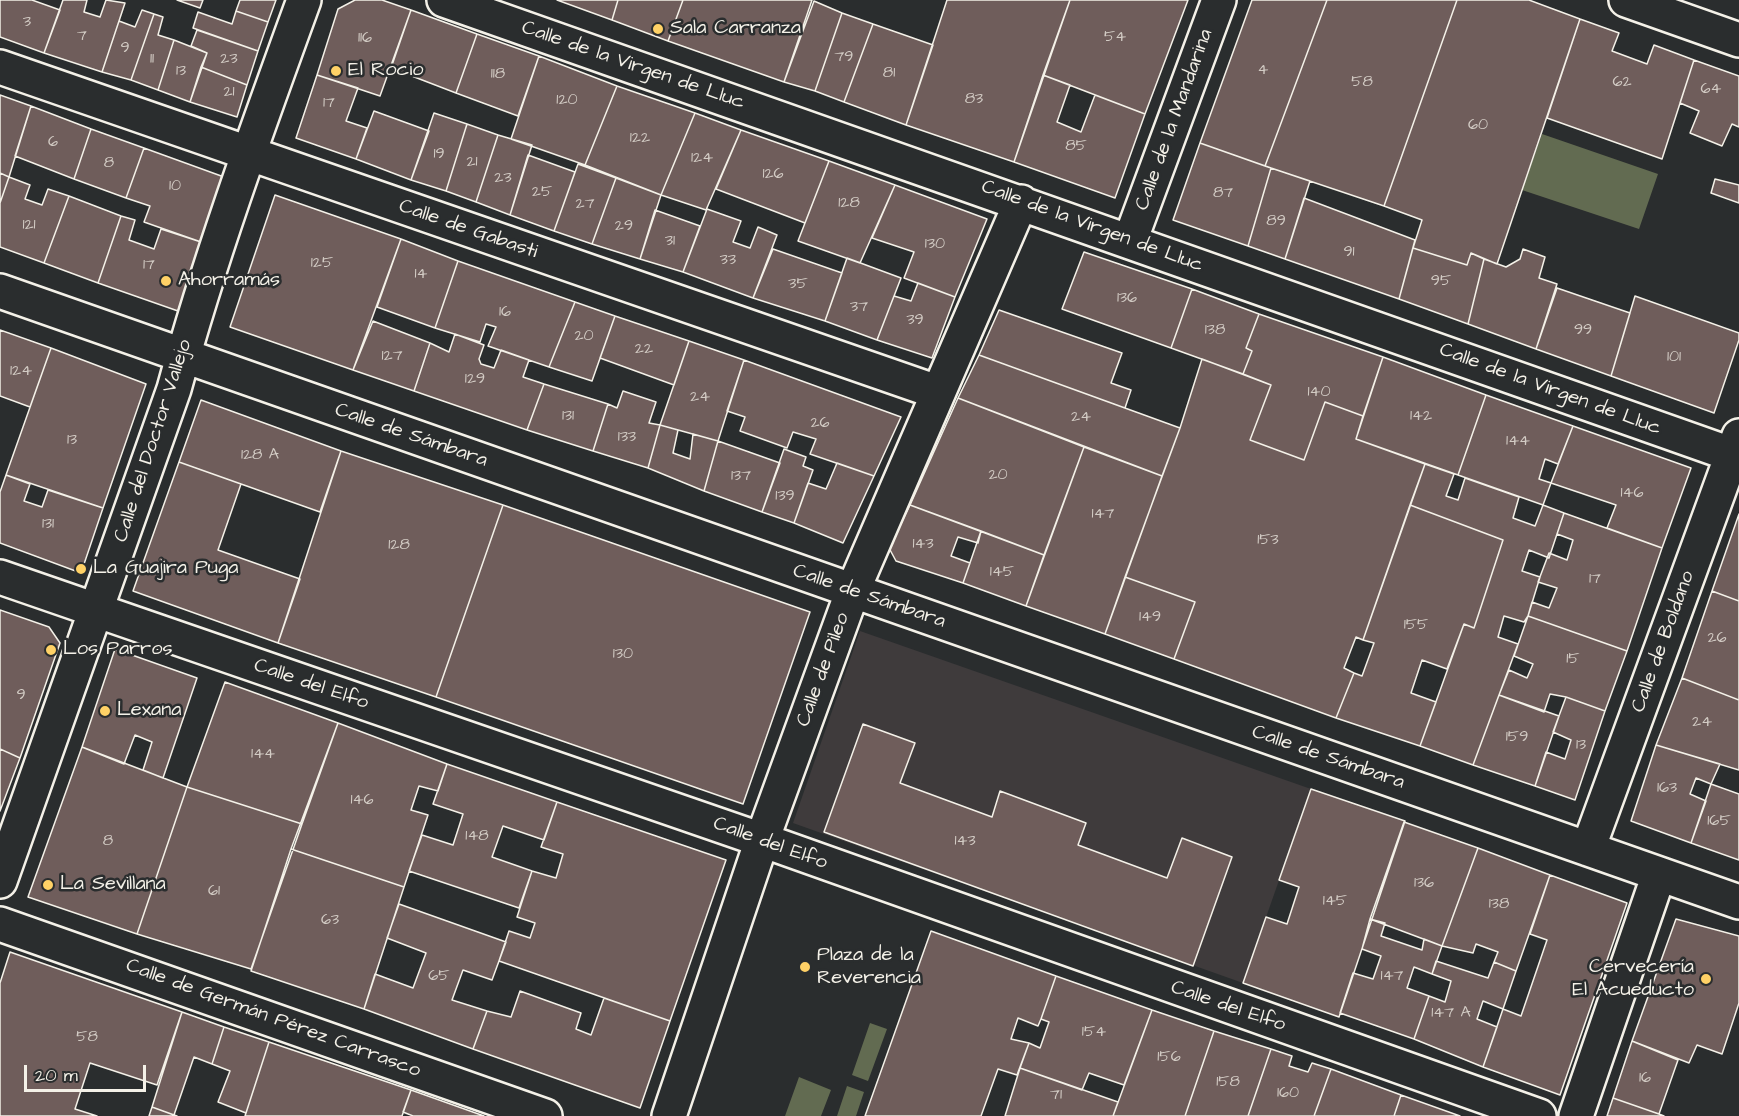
<!DOCTYPE html>
<html>
<head>
<meta charset="utf-8">
<style>
  body { margin:0 }
  #map { position:relative; width:1739px; height:1116px; overflow:hidden; background:#2a2d2e; font-family:"Architects Daughter",sans-serif }
  canvas { display:block }
  .scale { position:absolute; left:24px; top:1065px; width:122px; height:27px; box-sizing:border-box; border:3px solid #f4f1e8; border-top:0; padding-left:8px; font-size:18px; line-height:21px; white-space:nowrap; color:#f4f1e8; -webkit-text-stroke:4px #2a2d2e; paint-order:stroke }
</style>
</head>
<body>
<div id="map">
<canvas width="1739" height="1116"></canvas>
<div class="scale">20 m</div>
</div>
<script>
const c = document.querySelector('canvas').getContext('2d');
c.lineJoin = 'round';
function fillPath(path, color) {
  c.fillStyle = color;
  c.fill(path, 'evenodd');
}
function strokePath(path, color, width, dash) {
  c.strokeStyle = color;
  c.lineWidth = width;
  c.lineCap = dash ? 'butt' : 'round';
  c.setLineDash(dash || []);
  c.stroke(path);
}
function write(font, color, halo, rows, align = 'center') {
  c.font = font + ' "Architects Daughter",sans-serif';
  c.lineWidth = 5;
  c.setLineDash([]);
  c.textBaseline = 'middle';
  c.strokeStyle = halo;
  c.fillStyle = color;
  for (const [text, x, y, turn = 0] of rows) {
    c.save();
    c.translate(x, y);
    c.rotate((+turn || 0) * Math.PI / 180);
    c.textAlign = isNaN(turn) ? turn : align;
    if (halo) c.strokeText(text, 0, 0);
    c.fillText(text, 0, 0);
    c.restore();
  }
}
const built = new Path2D(`
  M860,631L1311,789L1243,983L793,823Z`);
const green = new Path2D(`
  M1542,134L1658,174L1639,229L1522,190Z
  M870,1023L887,1029L868,1081L852,1075Z
  M799,1077L831,1090L821,1116H785Z
  M847,1086L864,1092L856,1116H837Z`);
const building = new Path2D(`
  M0,0H32L60,10L44,53L0,37Z
  M63,0H87L84,12L100,17L106,0L125,3L102,72L44,53Z
  M177,0H203L200,8Z
  M240,0H276L268,22L236,11Z
  M355,0H382L411,10L380,96L317,75L338,9Z
  M557,0H618L612,20Z
  M618,0H683L668,41L612,20Z
  M683,0H812L784,82L668,41Z
  M947,0H1070L1014,162L906,125Z
  M1070,0H1188L1145,114L1043,75Z
  M1252,0H1327L1265,166L1200,143Z
  M1327,0H1457L1384,206L1265,166Z
  M1457,0H1529L1580,19L1497,264L1471,253L1467,265L1413,248L1422,220L1384,206Z
  M814,1L842,13L815,91L784,82Z
  M142,10L154,14L131,80L102,72L119,21L135,27Z
  M411,10L477,34L456,93L391,68Z
  M236,11L268,22L258,51L193,28L198,12L232,24Z
  M842,13L873,24L844,102L815,91Z
  M154,14L163,17L158,35L174,40L158,90L131,80Z
  M1580,19L1619,33L1612,51L1647,64L1654,45L1694,60L1662,159L1547,118Z
  M873,24L933,45L906,125L844,102Z
  M197,30L258,51L247,85L201,67L207,53L191,46Z
  M477,34L539,56L518,116L456,93Z
  M174,40L207,53L190,102L158,90Z
  M539,56L617,86L585,165L511,139Z
  M1694,60L1739,76V127L1732,124L1722,146L1690,133L1699,111L1680,103Z
  M201,67L247,85L237,117L190,102Z
  M317,75L358,88L346,121L367,128L356,159L296,138Z
  M1043,75L1070,85L1057,122L1081,132L1095,95L1145,114L1115,198L1014,162Z
  M617,86L695,113L661,195L585,165Z
  M0,95L31,106L9,177L0,173Z
  M31,106L91,129L74,179L15,156Z
  M374,111L429,131L411,180L356,159Z
  M434,113L467,124L446,191L411,180Z
  M695,113L741,130L706,210L661,195Z
  M467,124L498,135L476,202L446,191Z
  M91,129L144,148L126,198L74,179Z
  M741,130L829,161L805,223L716,189Z
  M498,135L532,145L510,215L476,202Z
  M1200,143L1271,168L1248,246L1173,220Z
  M144,148L224,177L201,242L144,222L150,206L126,198Z
  M528,155L575,172L554,231L510,215Z
  M829,161L895,185L860,263L798,241Z
  M578,164L616,178L592,244L554,231Z
  M1271,168L1310,181L1285,259L1248,246Z
  M0,173L9,177L0,203Z
  M9,177L30,185L25,199L42,205L48,189L69,196L44,263L0,247V203Z
  M616,178L661,195L640,259L592,244Z
  M1715,179L1739,185V203L1711,193Z
  M895,185L987,219L955,297L904,278L914,252L872,238Z
  M275,195L401,239L353,370L230,327Z
  M69,196L121,216L98,283L44,263Z
  M1304,198L1415,240L1399,299L1285,259Z
  M707,209L741,221L733,242L750,248L758,227L777,235L753,298L683,272Z
  M655,210L700,226L683,272L640,259Z
  M121,216L135,220L129,240L154,249L161,229L201,242L178,311L98,283Z
  M401,239L458,261L435,328L377,307Z
  M1413,248L1467,265L1471,253L1484,259L1468,324L1399,299Z
  M773,249L842,273L825,321L753,298Z
  M1523,249L1545,257L1539,278L1557,284L1536,349L1468,324L1484,259L1506,267L1520,259Z
  M1084,252L1192,289L1171,348L1062,309Z
  M847,258L901,278L877,340L825,321Z
  M458,261L575,302L549,367L488,346L496,327L486,324L480,342L435,328Z
  M918,283L955,297L932,358L877,340L894,296L911,301Z
  M1557,288L1630,313L1611,376L1536,349Z
  M1192,289L1259,314L1246,348L1252,351L1243,374L1171,348Z
  M1635,296L1739,333V340L1714,413L1611,376Z
  M575,302L615,316L592,381L549,367Z
  M999,310L1122,353L1111,383L1131,390L1125,408L979,355Z
  M1259,314L1383,357L1363,416L1325,402L1304,460L1250,440L1271,385L1243,374L1252,351L1246,348Z
  M615,316L689,341L674,385L600,358Z
  M373,321L430,343L414,391L353,370Z
  M0,330L51,348L30,407L0,396Z
  M455,334L484,345L479,359L481,364L494,368L501,350L529,360L523,377L544,384L527,430L414,391L430,343L449,352Z
  M689,341L744,360L718,441L660,425Z
  M51,348L146,384L103,508L6,475Z
  M979,355L1180,428L1162,476L958,398Z
  M1383,357L1486,395L1458,475L1356,439Z
  M1202,359L1271,385L1250,440L1304,460L1325,402L1363,416L1356,439L1425,464L1363,640L1356,637L1344,668L1354,673L1336,718L1174,659L1195,602L1125,577L1180,428Z
  M744,360L901,417L874,476L810,454L816,439L793,432L787,448L740,431L745,417L727,411Z
  M544,384L608,404L593,451L527,430Z
  M623,391L656,402L649,423L660,425L648,468L593,451L608,404L617,408Z
  M1486,395L1573,426L1558,464L1545,459L1539,479L1551,483L1543,505L1458,475Z
  M958,398L1084,447L1044,555L910,505Z
  M201,400L341,451L320,512L179,462Z
  M660,425L678,430L673,453L690,459L693,434L718,441L704,491L648,468Z
  M1573,426L1691,468L1662,548L1607,528L1616,505L1551,483Z
  M718,441L780,463L762,512L704,491Z
  M1084,447L1162,476L1105,634L1026,606Z
  M784,449L806,457L803,466L813,470L794,523L762,512Z
  M341,451L503,505L436,697L278,643Z
  M179,462L241,484L218,550L300,579L278,643L133,591Z
  M837,463L874,476L843,543L794,523L808,483L826,489Z
  M1425,464L1454,474L1446,496L1458,500L1465,478L1519,497L1513,518L1535,526L1543,505L1564,513L1549,558L1529,550L1522,571L1540,577L1528,616L1524,622L1504,616L1498,637L1518,644L1473,765L1420,746L1464,624L1474,628L1503,540L1410,505Z
  M6,475L30,484L24,501L42,507L48,490L103,508L81,573L0,543V492Z
  M503,505L810,612L743,804L436,697Z
  M910,505L981,531L978,543L958,537L951,556L970,563L963,583L896,561L889,548Z
  M1410,505L1503,540L1474,628L1464,624L1447,669L1422,660L1411,693L1436,702L1420,746L1336,718L1354,673L1362,676L1374,643L1363,640Z
  M1564,513L1662,548L1627,651L1528,616L1532,602L1549,608L1557,588L1538,582L1549,553L1567,560L1573,540L1557,534Z
  M1739,514V601L1712,591Z
  M981,531L1044,555L1026,606L963,583Z
  M1125,577L1195,602L1174,659L1105,634Z
  M1712,591L1739,601V700L1682,678Z
  M0,610L49,627L60,643L20,758L0,749Z
  M1528,616L1627,651L1605,711L1566,697L1550,694L1544,712L1499,695L1509,670L1527,678L1533,664L1514,656Z
  M115,649L197,678L163,778L143,770L152,742L135,735L124,764L82,747Z
  M1682,678L1739,700V770L1656,745Z
  M225,682L338,723L302,824L187,787Z
  M1499,695L1559,716L1535,786L1473,765Z
  M1566,697L1605,711L1575,800L1535,786L1546,752L1565,759L1571,740L1553,732Z
  M338,723L447,764L438,791L419,786L411,810L428,815L404,887L291,849Z
  M863,724L915,743L900,783L992,817L1000,791L1086,823L1078,845L1167,878L1182,838L1232,857L1193,966L824,832Z
  M1656,745L1720,764L1711,784L1696,778L1690,794L1706,801L1691,843L1631,821Z
  M82,747L187,787L137,934L28,897Z
  M0,749L20,758L0,811Z
  M447,764L557,802L544,840L503,826L492,857L532,871L519,908L409,871L422,835L453,845L463,814L433,804Z
  M1711,784L1739,794V860L1691,843Z
  M187,787L302,824L251,969L137,934Z
  M1311,789L1405,821L1339,1017L1243,983L1266,917L1287,924L1299,887L1279,880Z
  M557,802L726,860L670,1021L499,961L509,931L530,938L535,923L517,917L532,871L556,878L563,854L541,847Z
  M1404,822L1478,848L1442,946L1370,919Z
  M1478,848L1550,875L1516,971L1494,962L1498,952L1476,944L1473,953L1442,946Z
  M291,849L404,887L364,1009L251,971Z
  M1550,875L1627,903L1560,1095L1483,1067L1503,1009L1521,1016L1547,940L1530,934Z
  M399,904L506,942L492,980L463,970L452,1000L487,1011L473,1049L364,1009L375,974L413,988L426,953L387,938Z
  M1370,919L1385,923L1381,936L1422,950L1424,939L1442,946L1432,974L1414,967L1407,988L1429,996L1414,1039L1340,1013L1353,973L1373,979L1381,956L1362,949Z
  M1676,919L1739,936V1003L1722,1054L1697,1045L1689,1063L1632,1041Z
  M931,931L1056,976L1041,1019L1038,1026L1018,1018L1011,1039L1029,1043L1017,1075L998,1069L981,1116H865Z
  M10,952L182,1012L157,1085L90,1063L75,1109L97,1116H0V983Z
  M1436,961L1488,978L1494,962L1516,971L1503,1009L1483,1001L1477,1019L1497,1027L1483,1067L1414,1039L1429,996L1445,1002L1451,981L1432,974Z
  M1056,976L1152,1010L1124,1085L1089,1073L1082,1090L1020,1068L1029,1043L1040,1048L1049,1022L1041,1019Z
  M520,991L581,1013L576,1029L591,1035L604,998L670,1021L640,1108L473,1049L487,1011L511,1017Z
  M1152,1010L1214,1031L1185,1116H1113Z
  M182,1012L224,1027L212,1064L194,1057L174,1115L152,1107Z
  M224,1027L269,1042L246,1113L218,1102L230,1071L212,1064Z
  M1214,1031L1271,1049L1248,1116H1185Z
  M1632,1041L1678,1060L1659,1114L1613,1098Z
  M269,1042L411,1090L402,1116H245Z
  M1271,1049L1292,1056L1289,1066L1308,1072L1312,1063L1331,1069L1314,1116H1248Z
  M1020,1068L1118,1102L1113,1116H1005Z
  M1331,1069L1401,1095L1394,1116H1314Z
  M411,1090L484,1116H413L403,1112Z
  M1401,1095L1460,1116H1394Z
  M1613,1098L1659,1114L1664,1116H1607Z
  M152,1107L174,1115L177,1116H149Z`);
const street = new Path2D(`
  M444,0L1739,457
  M1626,0L1739,40
  M0,67L937,392
  M1130,241L1219,0
  M0,291L1739,902
  M0,577L762,840L1539,1116
  M1588,849L1739,436
  M0,881L174,389C210,257 257,129 304,0
  M0,924L545,1116
  M669,1116L762,840L853,590L1021,202
  M1576,1116L1659,874`);
const markers = [
  [658,29,6,"#ffd166"],
  [336,71,6,"#ffd166"],
  [166,281,6,"#ffd166"],
  [81,569,6,"#ffd166"],
  [51,650,6,"#ffd166"],
  [105,711,6,"#ffd166"],
  [48,885,6,"#ffd166"],
  [805,967,6,"#ffd166"],
  [1706,979,6,"#ffd166"]
];
const numberNames = [
  ["3",27,23],
  ["7",82,37],
  ["54",1115,38],
  ["116",365,39],
  ["9",125,49],
  ["79",844,58],
  ["11",152,60],
  ["23",229,60],
  ["4",1263,71],
  ["13",181,72],
  ["81",889,74],
  ["118",498,75],
  ["58",1362,83],
  ["62",1622,83],
  ["64",1711,90],
  ["21",229,93],
  ["83",974,100],
  ["120",567,101],
  ["17",329,104],
  ["60",1478,126],
  ["122",640,139],
  ["6",53,143],
  ["85",1076,147],
  ["19",439,155],
  ["124",702,159],
  ["21",472,163],
  ["8",109,164],
  ["126",773,175],
  ["23",503,179],
  ["10",175,187],
  ["25",542,193],
  ["87",1223,194],
  ["128",849,204],
  ["27",585,205],
  ["89",1276,222],
  ["121",29,226],
  ["29",624,227],
  ["31",670,242],
  ["130",935,245],
  ["91",1349,253],
  ["33",728,261],
  ["125",322,264],
  ["17",149,266],
  ["14",421,275],
  ["95",1441,282],
  ["35",798,285],
  ["136",1127,299],
  ["37",859,308],
  ["16",505,313],
  ["39",915,321],
  ["138",1215,331],
  ["99",1583,331],
  ["20",584,337],
  ["22",644,350],
  ["127",392,357],
  ["101",1674,358],
  ["124",21,372],
  ["129",475,380],
  ["140",1319,393],
  ["24",700,398],
  ["131",568,417],
  ["142",1421,417],
  ["24",1081,418],
  ["26",820,424],
  ["133",627,438],
  ["13",72,441],
  ["144",1518,442],
  ["128 A",260,456],
  ["20",998,476],
  ["137",741,477],
  ["146",1632,494],
  ["139",785,497],
  ["147",1103,515],
  ["131",48,525],
  ["153",1268,541],
  ["143",923,545],
  ["128",399,546],
  ["145",1002,573],
  ["17",1595,580],
  ["149",1150,618],
  ["155",1416,626],
  ["26",1717,639],
  ["130",623,655],
  ["15",1573,660],
  ["9",21,696],
  ["24",1702,723],
  ["159",1517,738],
  ["13",1581,746],
  ["144",263,755],
  ["163",1667,789],
  ["146",362,801],
  ["165",1719,822],
  ["148",477,837],
  ["8",108,842],
  ["143",965,842],
  ["136",1424,884],
  ["61",214,892],
  ["145",1335,902],
  ["138",1499,905],
  ["63",330,921],
  ["65",439,977],
  ["147",1392,977],
  ["147 A",1451,1014],
  ["154",1094,1033],
  ["58",87,1038],
  ["156",1169,1058],
  ["16",1645,1079],
  ["158",1228,1083],
  ["160",1288,1094],
  ["71",1056,1096]
];
const poiNames = [
  ["Sala Carranza",670,29],
  ["El Rocio",348,71],
  ["Ahorramás",178,281],
  ["La Guajira Puga",93,569],
  ["Los Parros",63,650],
  ["Lexana",117,711],
  ["La Sevillana",60,885],
  ["Plaza de la",817,956],
  ["Reverencia",817,979],
  ["Cervecería",1694,968,"right"],
  ["El Acueducto",1694,991,"right"]
];
const streetNames = [
  ["Calle de la Virgen de Lluc",633,66,19],
  ["Calle de la Mandarina",1175,120,-70],
  ["Calle de la Virgen de Lluc",1092,227,20],
  ["Calle de Gabasti",468,230,19],
  ["Calle de la Virgen de Lluc",1550,390,20],
  ["Calle de Sámbara",411,436,19],
  ["Calle del Doctor Vallejo",154,441,-72],
  ["Calle de Sámbara",869,597,19],
  ["Calle de Boldano",1664,642,-70],
  ["Calle de Pileo",824,670,-70],
  ["Calle del Elfo",311,685,19],
  ["Calle de Sámbara",1328,758,19],
  ["Calle del Elfo",770,844,20],
  ["Calle del Elfo",1228,1007,19],
  ["Calle de Germán Pérez Carrasco",273,1019,20]
];
fillPath(built, '#3f3b3c');
fillPath(green, '#626b51');
fillPath(building, '#6f5d5b');
strokePath(building, '#f4f1e8', 1.5);
strokePath(street, '#f4f1e8', 38);
strokePath(street, '#2a2d2e', 33);
for (const [x, y, r, color] of markers) {
  const dot = new Path2D();
  dot.arc(x, y, r, 0, 2 * Math.PI);
  c.fillStyle = color;
  c.fill(dot);
  strokePath(dot, '#2a2d2e', 2);
}
write('16px', '#d3ccc5', null, numberNames);
write('20px', '#f4f1e8', '#2a2d2e', poiNames, 'left');
write('20px', '#f4f1e8', '#2a2d2e', streetNames);
</script>
</body>
</html>
